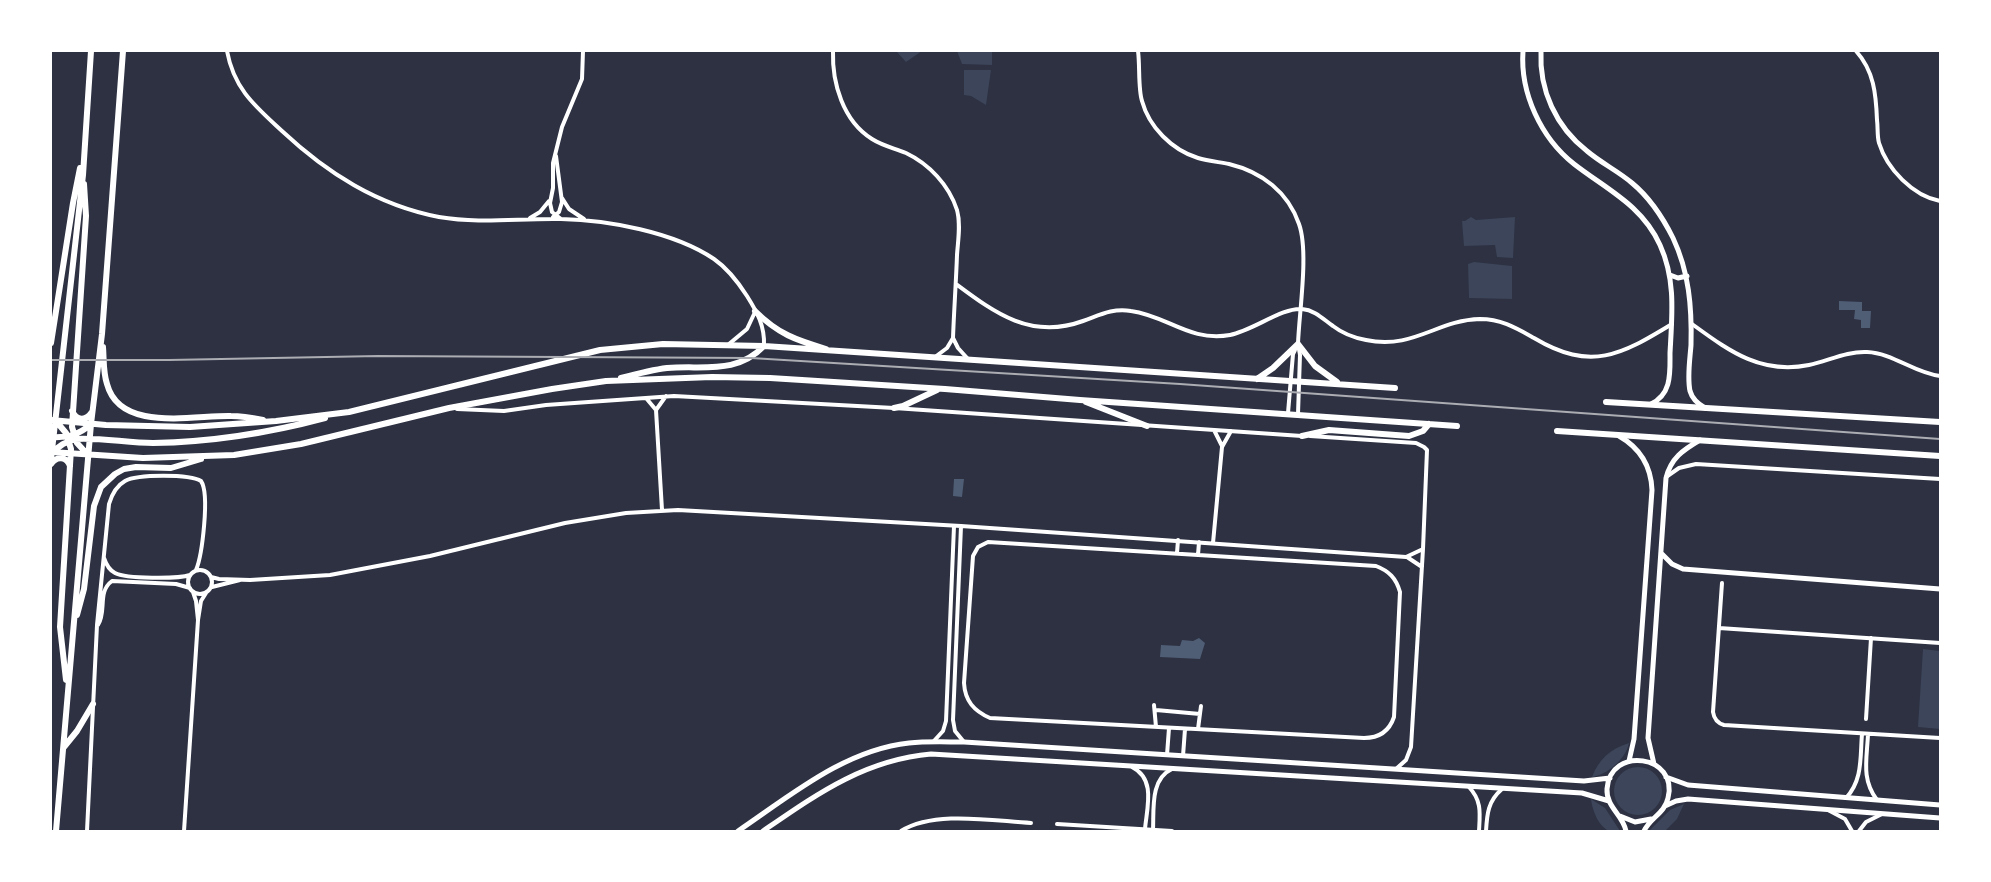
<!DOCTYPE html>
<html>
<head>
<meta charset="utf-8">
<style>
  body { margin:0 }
  #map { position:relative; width:1991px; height:882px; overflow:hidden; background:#2d3142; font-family:"PT Serif",serif }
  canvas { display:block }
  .frame { position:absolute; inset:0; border:52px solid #fff; pointer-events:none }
</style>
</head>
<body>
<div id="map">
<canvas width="1991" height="882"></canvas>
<div class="frame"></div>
</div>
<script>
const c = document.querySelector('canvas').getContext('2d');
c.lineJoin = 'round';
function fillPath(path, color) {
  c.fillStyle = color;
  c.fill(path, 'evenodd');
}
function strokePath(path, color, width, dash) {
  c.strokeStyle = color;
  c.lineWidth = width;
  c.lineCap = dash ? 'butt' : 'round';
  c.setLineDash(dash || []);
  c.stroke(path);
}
const green = new Path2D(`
  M896,51H922L906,62Z
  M957,51H992V65L962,64Z
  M964,70H991L986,105L971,96L964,95Z
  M1471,217L1476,220L1515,217L1513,258L1497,257L1495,245L1464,246L1462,221H1465Z
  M1474,262L1512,266V299L1469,298L1468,264Z
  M1923,649L1940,651V729L1918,727Z
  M1629,743C1626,759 1607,775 1592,777C1599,759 1610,749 1629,743Z
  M1614 791a24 24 0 1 1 48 0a24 24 0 1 1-48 0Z
  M1591,799L1605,808L1620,831C1618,831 1610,831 1609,831C1598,826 1592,809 1591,799Z
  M1684,804L1677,819L1665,831H1649L1670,810Z`);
const water = new Path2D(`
  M1839,301L1862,302V311H1871L1870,328H1861V320L1854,319L1855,310H1839Z
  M954,479H964L962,497L953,496Z
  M1199,638L1205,643L1200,659L1160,657L1161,645L1180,646L1182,640L1193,641Z`);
const minor = new Path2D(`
  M227,51C234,89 255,106 282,131C327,173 377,205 439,217C480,224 520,218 561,219C608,220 674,232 714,259C727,268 738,282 747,296C757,312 765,326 764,346
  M833,51C832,83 843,121 872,139C883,146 894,148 906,153C929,164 949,185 957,210C961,224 958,240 957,255C956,283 954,310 953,338L947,348L935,357
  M1138,51C1140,65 1138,89 1142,101C1149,127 1172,150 1198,158C1208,161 1219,162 1229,164C1262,172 1288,192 1299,224C1309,252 1299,313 1298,344L1300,355L1298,414
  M1856,51C1874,71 1876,94 1877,120C1878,127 1877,136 1879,143C1887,169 1913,196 1940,201
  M562,198L569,209L584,219
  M553,217L559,212L562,202L556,156
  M530,218L540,212L549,201
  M561,219L552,212L550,203L553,188V163L562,127L582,79L583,51
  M956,284C995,313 1031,340 1083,321C1100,315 1112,308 1131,311C1168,316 1189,342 1230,335C1252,331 1283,307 1302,309C1315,310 1323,319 1333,326C1342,333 1355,338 1366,340C1413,350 1437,320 1480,319C1501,319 1516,328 1534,338C1591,372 1621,355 1672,324
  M1692,324C1728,350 1760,375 1809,365C1828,361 1847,351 1867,352C1893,353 1914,373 1940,376
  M953,338L958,348L968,359
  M729,344L747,329L755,312
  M646,398L656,410L662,510
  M457,409L504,411L546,405L674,396L894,408L1302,436
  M656,410L666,396
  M1288,413L1293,354L1295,350
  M1214,430L1222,446
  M1310,436L1416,443L1424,447L1427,450L1423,549L1411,747L1406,760L1396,769
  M1666,477L1679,468L1696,464L1940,479
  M961,526L953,720L955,731L964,742
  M988,542L1376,566C1389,571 1396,578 1400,592L1394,717C1389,732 1379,738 1364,738L990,718C974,711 965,701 964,683L973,556L978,547Z
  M1213,543L1222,447L1231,431
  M1177,553L1178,540
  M1198,555L1199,542
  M1407,557L1422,567
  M104,558C106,564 109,570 115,573C126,579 178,579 190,575
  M188 582a12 12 0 1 1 24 0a12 12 0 1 1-24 0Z
  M211,577L219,579L250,580L330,575L430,556L565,523L626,513L678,510L961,526L1406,557L1423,549
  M1722,583L1713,712C1714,719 1717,723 1724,725L1940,738
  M212,587L240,580
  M193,592L196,601L198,620
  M98,625C107,611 97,592 112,581L176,584L190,588
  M1719,628L1940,643
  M1154,705L1156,727
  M1156,710L1200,714
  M1866,719L1871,638
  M1198,729L1201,706
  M1868,734C1867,759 1861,779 1877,800
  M933,742L943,731L946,721L954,526
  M1167,755L1169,728
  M1183,756L1185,729
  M1132,767C1156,779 1147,807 1145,829
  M1469,787C1482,801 1480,813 1479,831
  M1846,798C1863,780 1860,757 1862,734
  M1828,810L1845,819L1852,831
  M1057,824L1172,831
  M1153,830C1154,809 1150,779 1172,769
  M87,831L97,625L109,504C112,494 116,486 125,481C137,474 190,474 201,481C210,494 202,556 196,570
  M184,831L198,620L201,601L206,593
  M901,831C935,810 993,821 1031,823
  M1486,831C1487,814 1488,801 1502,789
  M1859,831L1866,822L1882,814`);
const tertiary = new Path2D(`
  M1523,51C1520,93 1541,138 1574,164C1606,189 1642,205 1660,245C1676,280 1672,315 1670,353C1670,373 1672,394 1651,404
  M1541,51C1539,90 1556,127 1587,151C1601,163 1618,171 1632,183C1649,197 1663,218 1673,238C1689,272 1692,307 1691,345C1690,359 1687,377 1690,391C1692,398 1698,404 1705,408
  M1670,275L1678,278L1687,276
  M1619,436C1640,448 1651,465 1652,490L1634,739L1629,761
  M1662,554L1672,564L1683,569L1940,589
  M1654,764L1648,738L1666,478C1671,458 1683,450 1700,440
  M1666,777L1688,785L1940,805
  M1665,806L1676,801L1688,799L1940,818
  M1620,816L1635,822L1651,819
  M738,831C790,796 844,750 909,743C927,741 946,742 964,742L1584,781L1610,778
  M763,831C817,794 864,760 931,754L1582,793L1609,801
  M1626,831C1623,815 1606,807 1607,789C1610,745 1679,755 1668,798C1665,813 1650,818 1644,831`);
const secondary = new Path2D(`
  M84,184L86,216L72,427L77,443L88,455
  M755,311C778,334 796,340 826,349
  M51,343L73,203L80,168
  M103,347C104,359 103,372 107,384C120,433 194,415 231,416C242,416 253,418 263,420
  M621,378C636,374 651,370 667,368C704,365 736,375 764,346
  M1257,379L1273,368L1298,344L1315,366L1337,382
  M1086,402L1147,426
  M1606,402L1940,422
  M894,408L903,406L937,390
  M72,411C77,421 86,421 92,412
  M51,420L106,425L190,427L276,421L349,412L600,350L663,344L764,346L1395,388
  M55,420L66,433L71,449L60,627L66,680
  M1557,431L1940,456
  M1302,436L1329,430L1409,436L1423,431L1429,424
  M51,437C67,438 79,435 91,424
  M51,452L143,458L234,455L301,444L449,408L552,389L606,381L712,377L770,378L945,389L1080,400L1457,426
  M52,452L63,444L75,439C98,437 128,443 153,443C211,442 269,433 325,418
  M51,459L83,175L91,51
  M51,464C57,455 67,457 70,466
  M77,615L84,589L94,506L101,487L115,474L124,469L136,467L171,468L201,459
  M64,747L77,731L93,704
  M56,831L91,424L102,334L123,51`);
const rail = new Path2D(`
  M51,360H169L378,356L751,358L1180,384L1940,439`);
fillPath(green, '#3c4559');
fillPath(water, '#4f5d75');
strokePath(minor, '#fff', 4);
strokePath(tertiary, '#fff', 5);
strokePath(secondary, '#fff', 6);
strokePath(rail, '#abadb3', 2);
</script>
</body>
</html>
